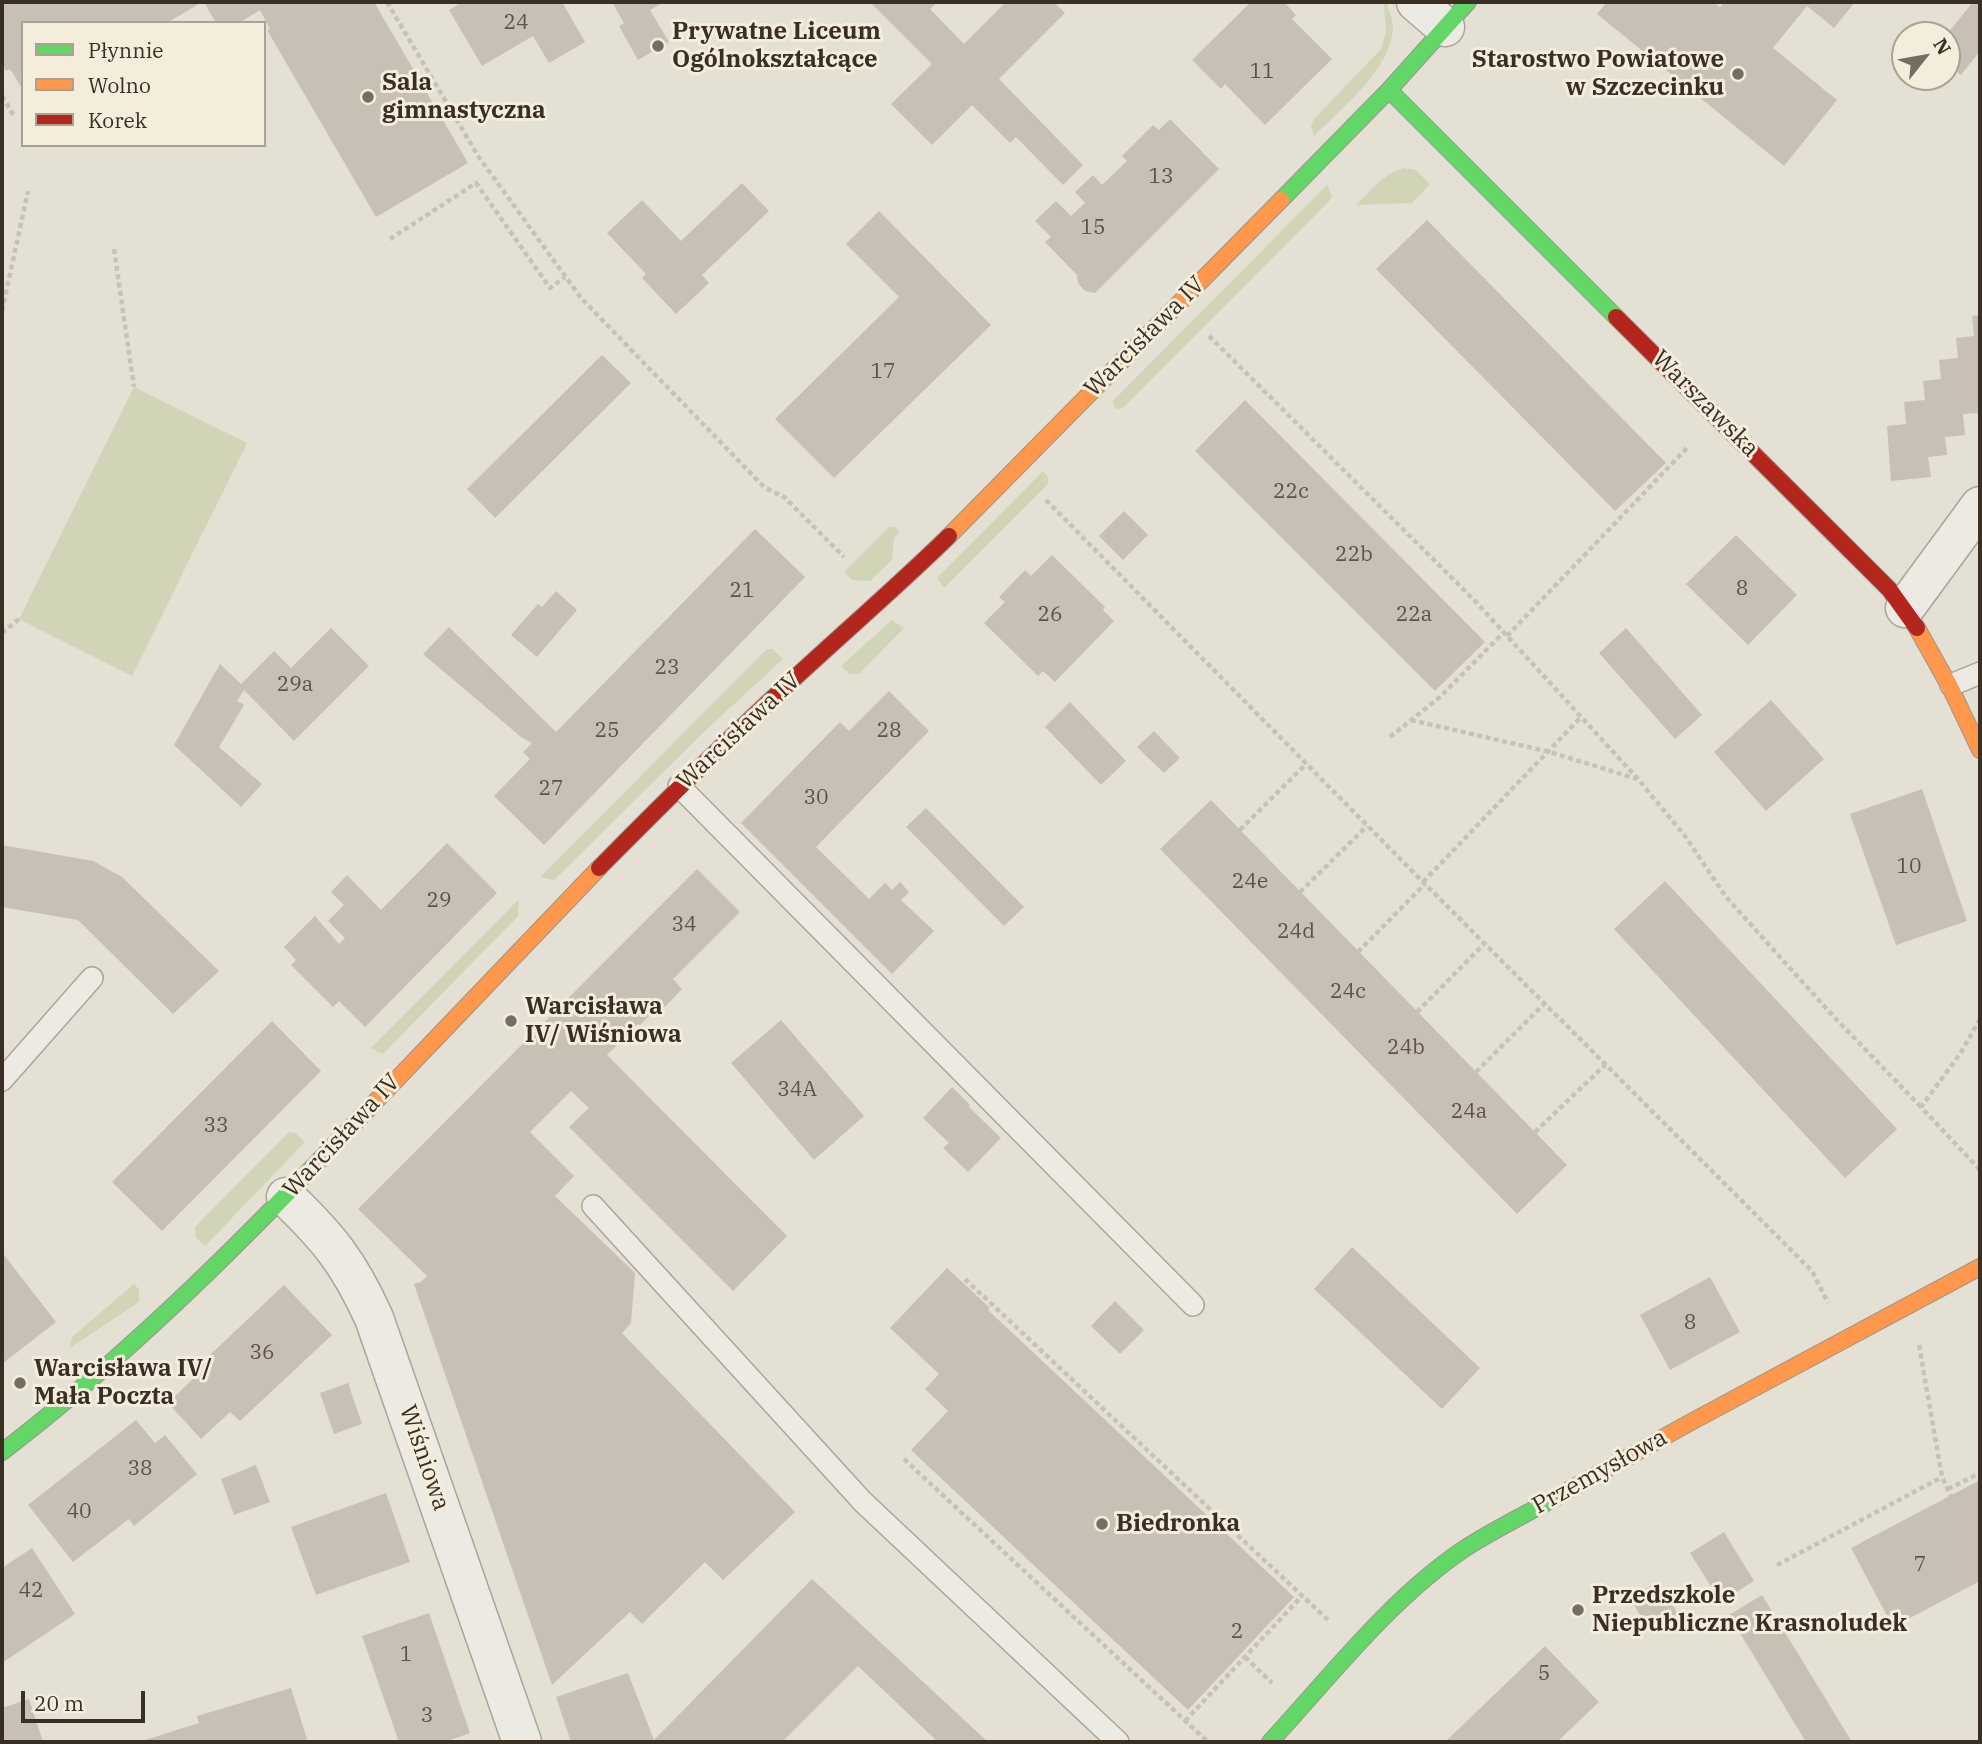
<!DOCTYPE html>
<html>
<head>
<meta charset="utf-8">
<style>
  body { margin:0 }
  #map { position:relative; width:1982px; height:1744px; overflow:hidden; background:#e4e0d3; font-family:"IBM Plex Serif",serif }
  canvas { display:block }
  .frame { position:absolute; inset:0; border:4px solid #3a2f23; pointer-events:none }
  .legend { position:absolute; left:21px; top:21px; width:245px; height:126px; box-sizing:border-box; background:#f4eddb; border:2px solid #aaa191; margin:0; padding:9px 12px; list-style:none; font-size:21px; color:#3a2f23 }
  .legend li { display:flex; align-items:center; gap:14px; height:35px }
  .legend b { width:35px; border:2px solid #aaa191 }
  .north { position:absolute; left:1891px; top:21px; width:70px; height:70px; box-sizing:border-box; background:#f4eddb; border:2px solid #aaa191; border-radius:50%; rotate:59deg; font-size:19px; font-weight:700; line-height:28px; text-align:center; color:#3a2f23 }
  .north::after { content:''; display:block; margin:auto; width:24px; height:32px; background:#766d61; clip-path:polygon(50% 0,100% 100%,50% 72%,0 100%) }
  .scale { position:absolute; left:21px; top:1691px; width:124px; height:32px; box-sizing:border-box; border:4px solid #3a2f23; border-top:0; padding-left:9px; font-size:21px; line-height:24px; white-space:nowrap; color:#3a2f23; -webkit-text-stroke:5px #f4eddb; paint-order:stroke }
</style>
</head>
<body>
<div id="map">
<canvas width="1982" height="1744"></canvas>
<div class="frame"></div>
<ul class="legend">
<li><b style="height:9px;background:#63d668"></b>Płynnie</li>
<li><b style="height:9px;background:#ff974d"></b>Wolno</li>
<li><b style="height:9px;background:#b3261e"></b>Korek</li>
</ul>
<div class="north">N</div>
<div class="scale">20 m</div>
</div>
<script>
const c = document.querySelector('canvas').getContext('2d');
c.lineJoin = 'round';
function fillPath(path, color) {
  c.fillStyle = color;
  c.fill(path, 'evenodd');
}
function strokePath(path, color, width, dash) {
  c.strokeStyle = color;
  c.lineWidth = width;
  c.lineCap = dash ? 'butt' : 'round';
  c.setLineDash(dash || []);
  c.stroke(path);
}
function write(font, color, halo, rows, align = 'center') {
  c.font = font + ' "IBM Plex Serif",serif';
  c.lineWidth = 6;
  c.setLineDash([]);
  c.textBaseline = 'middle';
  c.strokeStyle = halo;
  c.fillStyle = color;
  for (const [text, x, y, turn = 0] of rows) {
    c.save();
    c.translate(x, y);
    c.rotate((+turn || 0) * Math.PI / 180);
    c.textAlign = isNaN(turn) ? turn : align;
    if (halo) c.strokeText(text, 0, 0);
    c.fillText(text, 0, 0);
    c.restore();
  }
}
const green = new Path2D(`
  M1386,2C1389,10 1393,19 1393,28C1391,69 1341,109 1314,136L1311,126L1314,119L1381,49L1386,33L1384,4Z
  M1404,168L1416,170L1430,184L1412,203L1356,205C1371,190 1383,174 1404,168Z
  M1327,185L1332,196L1330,200L1123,408L1117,409L1114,407L1113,401Z
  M134,387L247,443L132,676L19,619Z
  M1043,471L1049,479L1047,485L944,588L937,578Z
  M889,527H895L900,532L894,538L892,560L870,581L852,580L844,572Z
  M892,620L904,628L859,674H850L841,666Z
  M767,649H773L783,659L706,730L554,880L540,877Z
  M519,899L518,916L383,1054L371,1048Z
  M289,1132L295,1133L305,1142L205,1246L196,1237L195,1227Z
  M134,1284L139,1289V1302L70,1348L72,1337Z`);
const building = new Path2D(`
  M2,2H202L167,23H23V90L10,69L6,71L2,63Z
  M204,2H374L468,163L376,217L267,30L270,29L260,10L239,23H216Z
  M463,2H562L585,42L549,63L533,36L482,66L449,10Z
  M612,2H664L650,10L669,42L638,60L619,26L624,23Z
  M870,2H938L930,9L964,44L1006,2H1054L1065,13L999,79L1083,165L1063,185L1016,137L1010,143L972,105L932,145L891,104L932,64Z
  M1251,2H1284L1296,15L1292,19L1332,59L1265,125L1225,84L1221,89L1192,60Z
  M1607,2H1713L1720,7L1724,2H1855L1834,28L1807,6L1773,48L1837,100L1784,166L1597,14Z
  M1973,2H1980V51L1961,75L1947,64V34Z
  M1170,119L1219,169L1095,293L1085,291L1078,283L1077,275L1045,242L1051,237L1035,221L1056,201L1071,216L1085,203L1075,192L1093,175L1102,185L1127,161L1122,156L1153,125L1159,130Z
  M742,183L769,211L702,275L709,283L676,314L642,278L646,274L607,233L642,200L681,241Z
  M879,211L991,325L834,478L775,419L899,297L846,244Z
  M1427,220L1666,463L1615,511L1376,269Z
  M1980,315V413L1963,414L1965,435L1945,437L1947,455L1928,457L1931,477L1891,481L1887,426L1906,424L1904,402L1925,400L1923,381L1941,379L1939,360L1958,358L1956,338L1974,336L1972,316Z
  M602,355L631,383L495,518L467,489Z
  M1245,400L1485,642L1435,691L1195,451Z
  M1124,511L1148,535L1123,560L1099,536Z
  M755,529L805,577L544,845L494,796L530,759L523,752L532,743L521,737L423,654L449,627L556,732Z
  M1736,535L1797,595L1748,645L1686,584Z
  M1052,555L1105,607L1103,610L1114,621L1055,682L1043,671L1038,676L984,623L1005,602L999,597L1025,570L1031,576Z
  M556,591L577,610L537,657L511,635L538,604L542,607Z
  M331,628L369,666L294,741L244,690L237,701L244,705L219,747L262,784L241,807L174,745L220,664L241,684L274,651L291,668Z
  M1626,628L1702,715L1675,739L1599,653Z
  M889,691L929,731L816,847L869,899L885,883L892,890L900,882L909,892L901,900L934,931L892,974L741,823L840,722L849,731Z
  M1771,700L1824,759L1766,811L1714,752Z
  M1070,702L1126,761L1101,785L1045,727Z
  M1154,731L1180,758L1164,773L1137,747Z
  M1922,789L1967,921L1896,945L1850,814Z
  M1211,800L1567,1165L1517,1214L1160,849Z
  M926,808L1024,907L1004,926L906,827Z
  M447,843L497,893L365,1027L339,1001L333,1007L291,965L296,960L284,947L315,916L339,944L345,938L328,921L344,905L331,892L347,875L381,910Z
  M2,845L93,861L122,877L219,971L173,1014L78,920L2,907Z
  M697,869L740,912L673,979L682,989L665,1007L661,1004L640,1025L638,1024L607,1055L787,1236L733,1291L569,1127L589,1108L571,1091L530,1132L574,1176L555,1196L635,1273L631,1323L622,1333L795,1512L723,1580L705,1562L642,1624L630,1612L552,1685L414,1284L419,1282V1284L427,1276L358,1209Z
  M1665,881L1897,1129L1845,1178L1614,929Z
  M781,1020L864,1116L814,1160L731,1063Z
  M272,1021L321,1071L162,1231L112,1182Z
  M952,1087L970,1105L969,1107L1001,1138L968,1172L943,1148L949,1143L923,1118Z
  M1352,1247L1480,1368L1442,1409L1314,1289Z
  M4,1255L56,1322L2,1364V1257Z
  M947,1268L990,1308L988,1310L1294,1597L1188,1710L911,1450L948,1411L925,1389L939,1374L890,1328Z
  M1710,1277L1740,1332L1670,1370L1640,1315Z
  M284,1285L332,1335L240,1421L230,1412L201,1439L168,1403L197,1375L193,1371Z
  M1115,1301L1144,1330L1120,1354L1091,1326Z
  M348,1383L362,1424L334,1434L320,1393Z
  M136,1420L155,1443L165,1435L197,1474L134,1526L129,1519L73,1562L28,1505Z
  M256,1465L270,1502L234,1515L221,1479Z
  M1980,1480V1581L1893,1627L1851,1548Z
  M386,1493L410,1562L316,1595L291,1527Z
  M1724,1532L1754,1581L1721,1602L1690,1553Z
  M32,1548L75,1614L2,1663V1568Z
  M812,1579L988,1742H938L858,1666L782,1742H571L556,1697L628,1673L654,1740Z
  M1659,1581L1679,1616L1650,1632L1630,1598Z
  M1762,1595L1852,1742H1806L1729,1615Z
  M429,1613L470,1733L445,1742H399L362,1636Z
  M1545,1646L1599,1702L1557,1742H1445Z
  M291,1688L308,1742H139L199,1723L197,1716Z
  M29,1699L43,1742H3L2,1708Z`);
const path = new Path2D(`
  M387,2L478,156L581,298L764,487L784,497L844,557
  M2,96L14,116
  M390,239L476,183L550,288L565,277
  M114,249L134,387
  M2,311L28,191
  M1209,336L1476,602L1638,779L1685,836L1726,897L1834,1017L1921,1107
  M1046,500L1425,884L1812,1271L1828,1303
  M2,633L19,619
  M1507,636L1688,447
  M1411,720L1550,752L1637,779
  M1390,737L1440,697L1504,632
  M1240,830L1306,764
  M1423,882L1581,717
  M1300,892L1367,826
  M1358,952L1425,884
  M1417,1012L1484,944
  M1980,1019L1960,1054L1921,1107L1980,1170
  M1476,1072L1544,1004
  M1535,1132L1605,1065
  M965,1279L1328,1620
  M1919,1345L1942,1477L1951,1496
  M904,1459L1208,1742
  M1948,1489L1980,1473
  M1777,1565L1942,1477
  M1245,1657L1272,1683
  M1185,1721L1302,1596`);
const lane = new Path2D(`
  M1951,685L1980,673
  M679,786L1193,1305
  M2,1080L92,978
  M593,1206L863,1502L1118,1742`);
const street = new Path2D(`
  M1416,2L1445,27
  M1905,608L1980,506
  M286,1197C329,1238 349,1263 374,1318L522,1742`);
const fast = new Path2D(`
  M1389,90L1616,317
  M1281,200L1389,90L1468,2
  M2,1452C121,1361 229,1255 332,1147
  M1270,1742C1330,1677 1390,1599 1464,1549C1496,1528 1533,1511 1567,1491`);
const slow = new Path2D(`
  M949,536L1281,200
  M1917,628L1950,687L1980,750
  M332,1147L599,868
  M1567,1491L1691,1422L1980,1267`);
const jam = new Path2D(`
  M1616,317L1889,589L1917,628
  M599,868C668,798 738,729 811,663C858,620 904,580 949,536`);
const markers = [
  [658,46,7,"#766d61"],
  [1738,74,7,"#766d61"],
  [368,97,7,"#766d61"],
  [511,1021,7,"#766d61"],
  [20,1383,7,"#766d61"],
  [1102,1524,7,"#766d61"],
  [1578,1610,7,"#766d61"]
];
const numberNames = [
  ["24",516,23],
  ["11",1262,72],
  ["13",1161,177],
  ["15",1093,228],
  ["17",883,372],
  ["22c",1291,492],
  ["22b",1354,555],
  ["8",1742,589],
  ["21",742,591],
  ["26",1050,615],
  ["22a",1414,615],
  ["23",667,668],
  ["29a",295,685],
  ["25",607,731],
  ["28",889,731],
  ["27",551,789],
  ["30",816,798],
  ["10",1909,867],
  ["24e",1250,882],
  ["29",439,901],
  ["34",684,925],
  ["24d",1296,932],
  ["24c",1348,992],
  ["24b",1406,1048],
  ["34A",797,1090],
  ["24a",1469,1112],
  ["33",216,1126],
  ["8",1690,1323],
  ["36",262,1353],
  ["38",140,1469],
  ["40",79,1512],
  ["7",1920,1565],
  ["42",31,1591],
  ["2",1237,1632],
  ["1",406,1655],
  ["5",1544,1674],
  ["3",427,1716]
];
const poiNames = [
  ["Prywatne Liceum",672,32],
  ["Ogólnokształcące",672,60],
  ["Starostwo Powiatowe",1724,60,"right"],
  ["w Szczecinku",1724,88,"right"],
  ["Sala",382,83],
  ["gimnastyczna",382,111],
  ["Warcisława",525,1007],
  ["IV/ Wiśniowa",525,1035],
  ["Warcisława IV/",34,1369],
  ["Mała Poczta",34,1397],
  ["Biedronka",1116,1524],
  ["Przedszkole",1592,1596],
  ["Niepubliczne Krasnoludek",1592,1624]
];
const streetNames = [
  ["Warcisława IV",1145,337,-45],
  ["Warszawska",1705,404,45],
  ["Warcisława IV",739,731,-43],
  ["Warcisława IV",342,1136,-47],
  ["Wiśniowa",424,1458,71],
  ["Przemysłowa",1600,1472,-29]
];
fillPath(green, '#d2d4b7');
fillPath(building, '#c8c0b4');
strokePath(lane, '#aaa59b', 24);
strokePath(street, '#aaa59b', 41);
strokePath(fast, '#9a958b', 18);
strokePath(slow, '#9a958b', 18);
strokePath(jam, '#9a958b', 18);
strokePath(path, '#c6c2ba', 4.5, [5, 3.5]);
strokePath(lane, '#edeae3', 21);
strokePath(street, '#edeae3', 38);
strokePath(fast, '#63d668', 16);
strokePath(slow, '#ff974d', 16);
strokePath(jam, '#b3261e', 16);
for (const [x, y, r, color] of markers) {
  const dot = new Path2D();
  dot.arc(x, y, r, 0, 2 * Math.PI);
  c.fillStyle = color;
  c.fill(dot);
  strokePath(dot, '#f4eddb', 2.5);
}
write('21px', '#5e5347', null, numberNames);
write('bold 24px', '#3a2f23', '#f4eddb', poiNames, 'left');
write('24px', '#3a2f23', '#f4eddb', streetNames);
</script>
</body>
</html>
